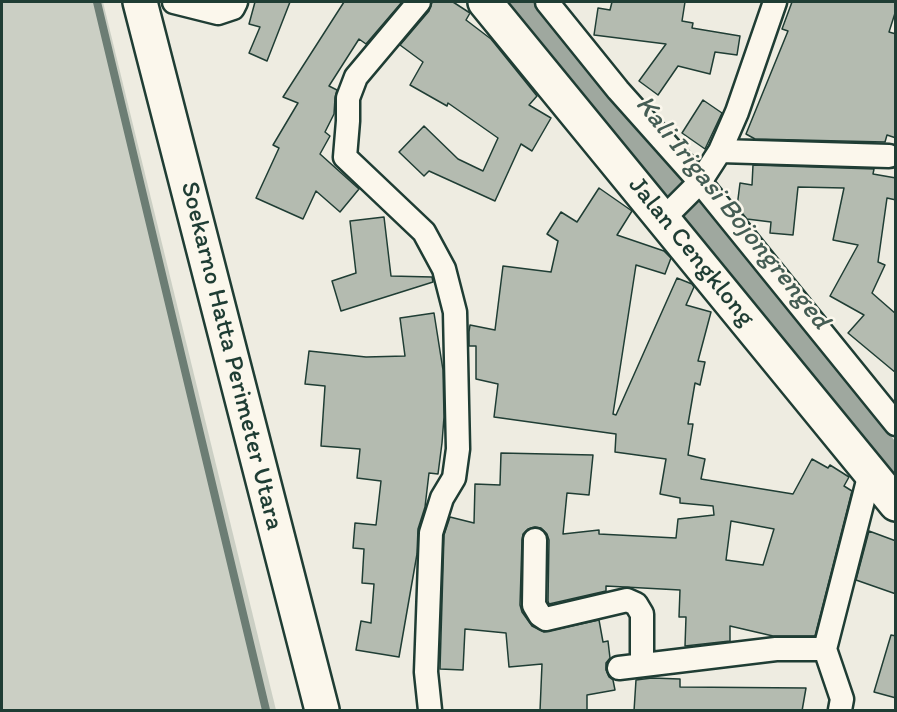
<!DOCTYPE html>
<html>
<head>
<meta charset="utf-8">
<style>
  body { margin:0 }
  #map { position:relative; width:897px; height:712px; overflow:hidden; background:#eeece1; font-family:Itim,sans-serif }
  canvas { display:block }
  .frame { position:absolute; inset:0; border:3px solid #1f3d34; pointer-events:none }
</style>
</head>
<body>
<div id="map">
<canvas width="897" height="712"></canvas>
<div class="frame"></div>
</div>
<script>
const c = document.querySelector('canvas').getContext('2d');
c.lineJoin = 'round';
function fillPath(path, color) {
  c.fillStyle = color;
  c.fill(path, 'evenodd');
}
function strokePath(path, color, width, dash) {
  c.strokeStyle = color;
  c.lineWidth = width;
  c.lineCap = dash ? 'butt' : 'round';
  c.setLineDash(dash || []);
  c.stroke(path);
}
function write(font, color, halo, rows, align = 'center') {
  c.font = font + ' Itim,sans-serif';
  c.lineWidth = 5;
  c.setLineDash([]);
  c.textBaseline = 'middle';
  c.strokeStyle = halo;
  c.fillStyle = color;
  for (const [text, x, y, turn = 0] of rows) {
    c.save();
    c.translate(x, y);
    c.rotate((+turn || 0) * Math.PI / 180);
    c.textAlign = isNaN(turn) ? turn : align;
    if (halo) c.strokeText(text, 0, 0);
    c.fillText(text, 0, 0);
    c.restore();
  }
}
const green = new Path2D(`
  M2,2H103L276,710H2Z`);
const stream = new Path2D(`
  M97,2L266,710`);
const canal = new Path2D(`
  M523,2L896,463`);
const building = new Path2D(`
  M255,2H290L267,61L249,53L260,27L249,24Z
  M344,2H402L366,44L359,39L329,86L337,90L335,98L334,114L325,132L330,136L320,154L359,189L340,212L316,191L303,219L256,198L279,148L273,145L298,103L283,97Z
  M432,2H453L470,13L466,20L491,39L537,96L529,105L551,118L532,151L521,144L495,201L429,171L424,176L399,152L424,126L458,159L483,171L498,138L448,103L447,106L410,85L423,62L400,45L429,11Z
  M612,2H685L682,21L693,23L692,28L740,36L737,55L715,52L710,74L678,66L658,95L639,81L666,44L594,35L598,8L610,10Z
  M792,2H896V10L889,32L896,34V138L887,135L885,142L755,139L746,134L788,31L782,29Z
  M703,100L722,113L705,149L682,133Z
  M753,165L874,169L873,174L896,178V200L887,198L878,262L885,265L872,293L896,314V373L848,333L864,315L830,296L858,245L833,240L844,188L798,187L793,235L770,233L771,222L747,219L737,207L740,183L752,185Z
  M599,188L632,211L617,235L664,251L671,258L665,274L636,265L613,414L616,415L677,278L692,284L694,287L686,305L711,312L698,361L705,362L700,385L695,383L688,424H693L688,455L705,459L701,479L793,494L812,459L828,468L830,465L849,477L844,486L852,491L815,636H773L730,626V641L685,646L686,617H679L680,590L606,586V591L549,604L548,601L549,540L547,534L541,528L535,527L528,529L523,534L522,540L520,605L522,612L532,626L544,632L599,620L603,642L608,641L610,658L606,663V670L609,677L613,680L615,690L587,695V711H540L542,664L509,667L506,633L465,629L463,670L440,669L444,535L450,517L474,523L475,484L500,485L501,453L593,455L589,495L567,493L563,534L599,530V534L676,538L678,519L714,515L713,506L680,503V498L660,494L666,459L615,452L616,434L494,417L498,384L476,379V346H469V332L470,325L495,330L503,266L551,272L558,241L547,234L561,212L577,222ZM731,521L774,529L763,565L726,560Z
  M384,217L391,276L432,277L433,282L341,311L332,281L356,273L350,221Z
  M434,313L443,370L444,417L442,443L438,474L429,473L425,507L418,529L417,554L399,657L356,650L361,621L371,623L374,584L362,583L364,549L353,548L355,523L376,525L381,481L357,478L360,449L321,446L325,386L305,384L309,351L366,357L405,356L400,318Z
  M869,531L896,541V594L856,580Z
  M891,635L896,636V698L874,692Z
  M652,678L680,679V687L806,688L802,711H634L636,680Z`);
const street = new Path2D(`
  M174,2L218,13L233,8L236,2
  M419,2L356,77L348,98V121L345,157L424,232L444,269L455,312L458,449L454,478L442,498L431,533L426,672L430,710
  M547,2L618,90L700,182L896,424
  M720,151L889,156
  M663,219L700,182L720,151L737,112L775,2
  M535,540L534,605L540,615L546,619L627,600L636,604L642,614V665
  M619,668L776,649H825
  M840,710L842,699L825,649L870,473`);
const secondary = new Path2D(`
  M140,2L322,710
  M485,2L896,504`);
const streetNames = [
  ["Jalan Cengklong",691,252,51],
  ["Soekarno Hatta Perimeter Utara",231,356,76]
];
const waterNames = [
  ["Kali Irigasi Bojongrenged",732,213,51]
];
fillPath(green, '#cbcfc4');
strokePath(stream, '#6c7d74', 8);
strokePath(canal, '#9fa89f', 26);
fillPath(building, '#b4bbb0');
strokePath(building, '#1f3d34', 1.5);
strokePath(street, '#1f3d34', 27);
strokePath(secondary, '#1f3d34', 38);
strokePath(street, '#fbf7ec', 22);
strokePath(secondary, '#fbf7ec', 33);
write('26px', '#1f3d34', '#fbf7ec', streetNames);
write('italic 27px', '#455d54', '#fbf7ec', waterNames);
</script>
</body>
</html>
